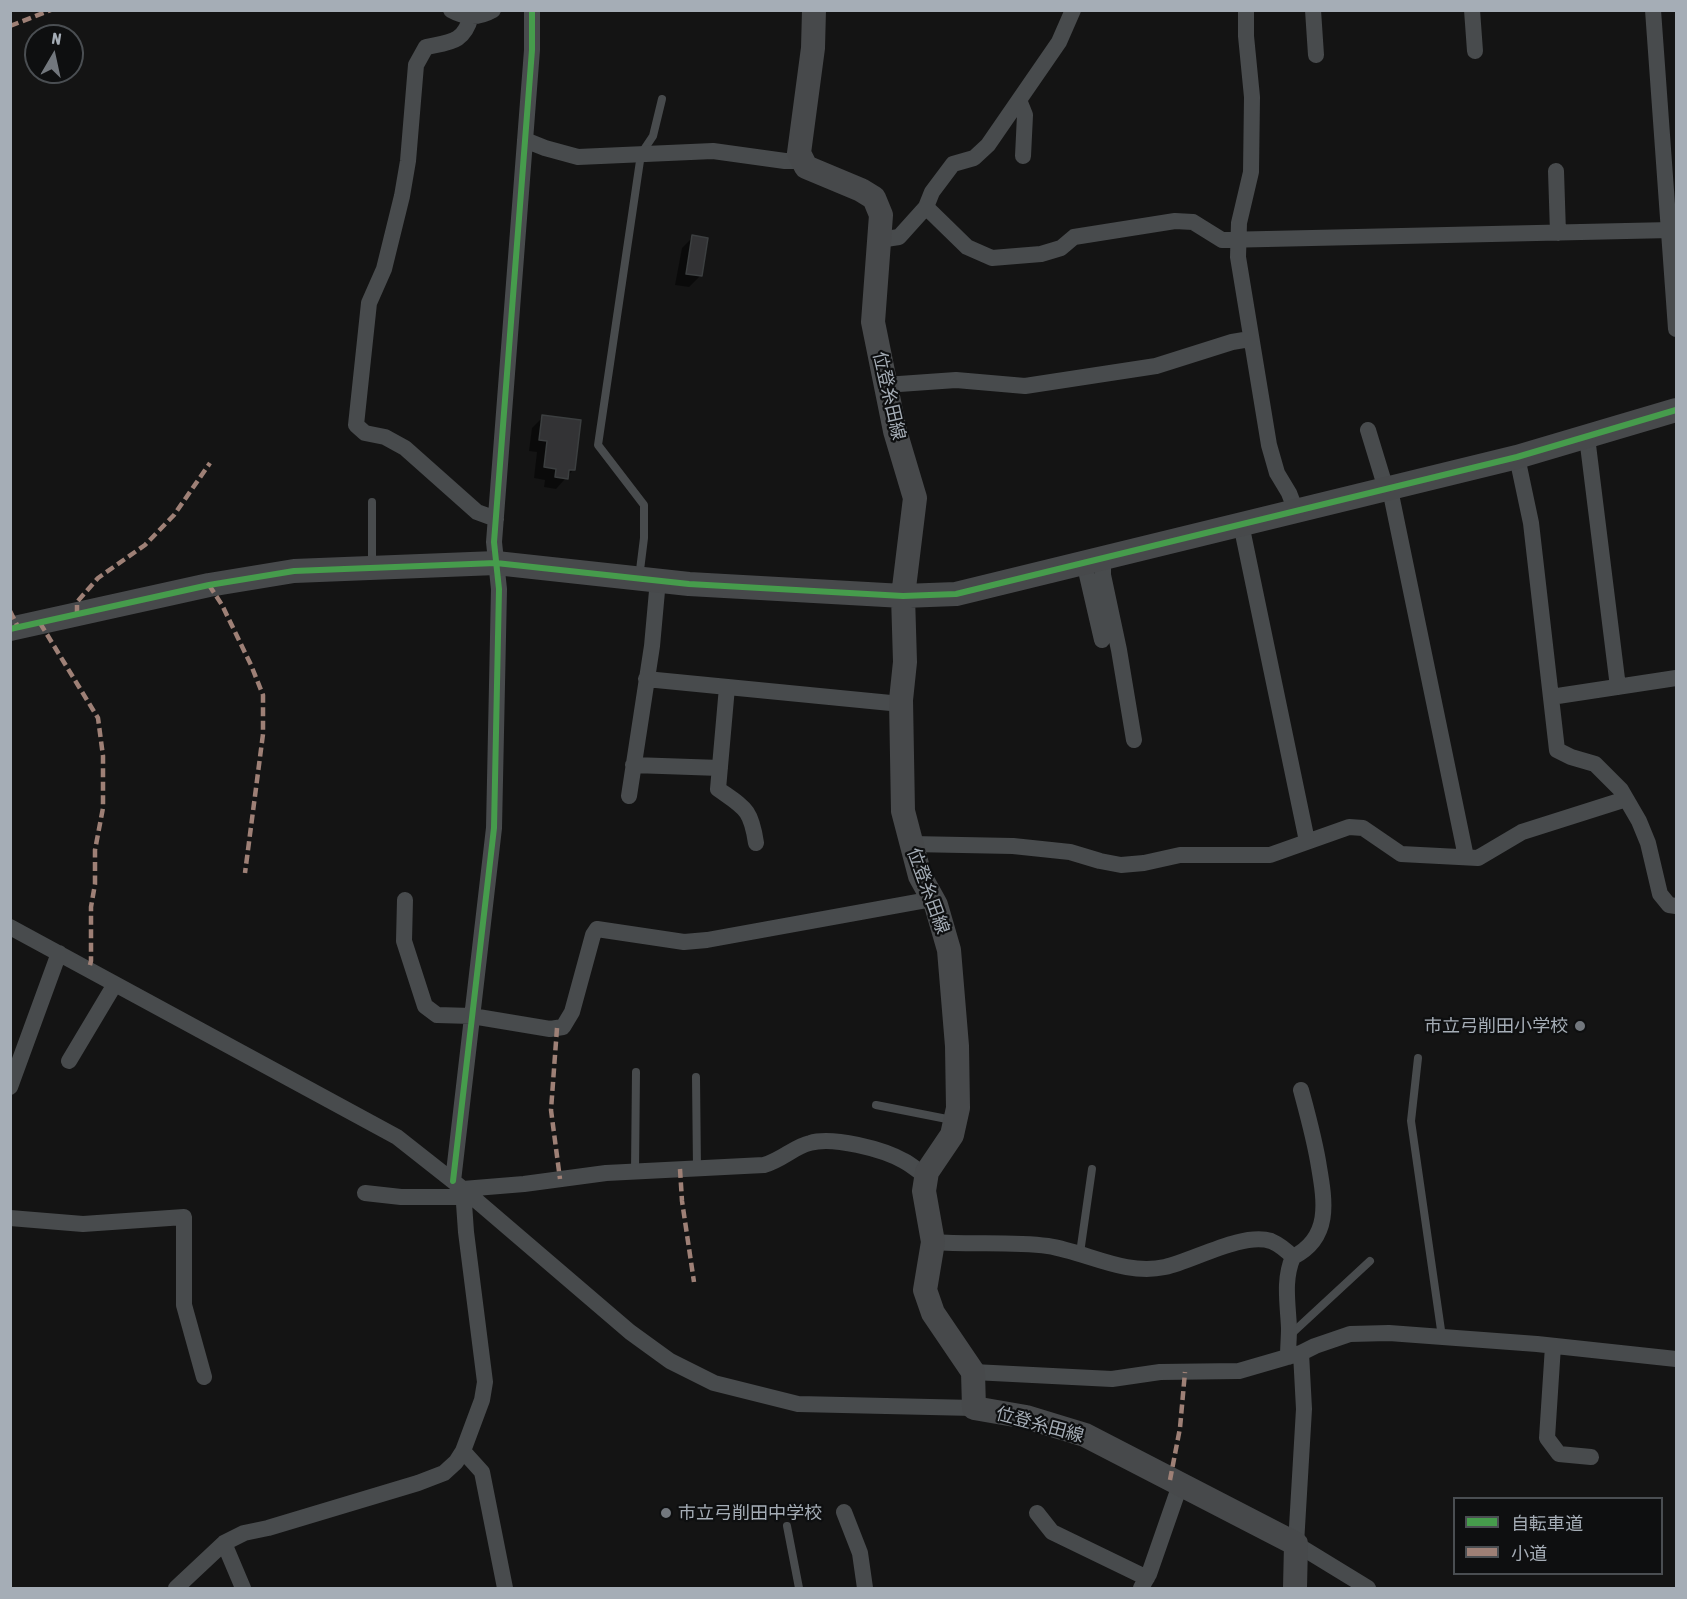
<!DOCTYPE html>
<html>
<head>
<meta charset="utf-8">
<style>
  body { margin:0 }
  #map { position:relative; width:1687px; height:1599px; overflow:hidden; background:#141414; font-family:"Asap Condensed","Noto Sans JP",sans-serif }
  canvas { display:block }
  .frame { position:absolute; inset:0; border:12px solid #a5adb6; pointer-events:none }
  .legend { position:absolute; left:1453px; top:1497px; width:210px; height:78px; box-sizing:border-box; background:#0e0f10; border:2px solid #4a4e52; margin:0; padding:8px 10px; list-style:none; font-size:18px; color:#a5adb6 }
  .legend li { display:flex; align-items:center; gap:12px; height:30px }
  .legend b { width:30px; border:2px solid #4a4e52 }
  .north { position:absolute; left:24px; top:24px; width:60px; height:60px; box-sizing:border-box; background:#0e0f10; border:2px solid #4a4e52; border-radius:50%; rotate:9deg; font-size:16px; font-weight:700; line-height:24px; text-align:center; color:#a5adb6 }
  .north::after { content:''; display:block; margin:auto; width:21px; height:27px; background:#72777d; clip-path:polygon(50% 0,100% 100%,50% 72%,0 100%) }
</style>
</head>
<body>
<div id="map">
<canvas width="1687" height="1599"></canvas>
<div class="frame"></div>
<ul class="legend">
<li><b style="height:8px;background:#469c4c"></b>自転車道</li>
<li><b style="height:8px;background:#9e8076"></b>小道</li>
</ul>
<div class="north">N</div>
</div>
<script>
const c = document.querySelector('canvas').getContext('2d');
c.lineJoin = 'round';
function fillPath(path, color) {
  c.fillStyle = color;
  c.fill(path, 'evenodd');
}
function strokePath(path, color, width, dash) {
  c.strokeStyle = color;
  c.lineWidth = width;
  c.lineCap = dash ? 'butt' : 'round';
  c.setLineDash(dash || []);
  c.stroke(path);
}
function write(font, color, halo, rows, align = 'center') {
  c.font = font + ' "Asap Condensed","Noto Sans JP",sans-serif';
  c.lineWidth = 4.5;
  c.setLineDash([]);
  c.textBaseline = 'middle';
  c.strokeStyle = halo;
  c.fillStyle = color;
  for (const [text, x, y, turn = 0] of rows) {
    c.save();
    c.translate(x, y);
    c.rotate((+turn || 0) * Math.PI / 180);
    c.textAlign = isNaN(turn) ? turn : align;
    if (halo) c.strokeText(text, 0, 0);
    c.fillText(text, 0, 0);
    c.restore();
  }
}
const shadow = new Path2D(`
  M693,237L700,276L689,287L675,285L682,248Z
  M543,417L573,470L556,489L544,487L545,480L534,478L537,452L529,451L532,428Z`);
const building = new Path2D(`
  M692,235L708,238L702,276L686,274Z
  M542,415L581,420L575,470H569L568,479L555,477L556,469L544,467L547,441L539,440Z`);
const lane = new Path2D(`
  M372,502V565
  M639,578L644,538V505L598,445L641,154L653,136L662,99
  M1418,1058L1411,1121L1442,1337
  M696,1077L697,1169
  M876,1105L952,1120
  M635,1171L636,1072
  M1080,1253L1092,1169
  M1289,1336L1370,1261
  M787,1526L799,1588`);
const street = new Path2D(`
  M451,10C465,18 479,18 493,10
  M1246,10V36L1252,97L1251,172L1239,223L1238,257L1269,445L1277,473L1289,493L1296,511
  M1313,10L1316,55
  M1472,10L1475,51
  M1653,10L1676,329
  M471,16C464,43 450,42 426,47L416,65L408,161L402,196L384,269L369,303L356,425L365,433L385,437L405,448L477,512L496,519
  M1019,100L1025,115L1023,156
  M525,140L545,148L578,157L713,151L785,161H802
  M1556,171L1558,233
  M926,207L967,247L992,258L1041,254L1061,248L1074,237L1175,221L1193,222L1222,240L1671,230
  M879,240L899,237L926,207L932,192L953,164L974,158L988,145L1059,42L1073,10
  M885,385L956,380L1025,386L1156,366L1232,342L1250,339
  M1368,430L1386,489L1392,499L1466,857
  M1587,437L1618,687
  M1517,457L1531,523L1557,750L1571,757L1595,764L1621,790L1639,821L1648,843L1660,894L1669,905L1676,906
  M1241,524L1307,841
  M1103,558V575L1119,650L1134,740
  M1084,562L1102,640
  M646,679L901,704
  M727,687L718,789C745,808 751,809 756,843
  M1551,697L1676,678
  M633,765L720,768
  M629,796L652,646L658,580
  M911,844L1013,846L1070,852L1100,861L1121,865L1144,863L1180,855H1270L1349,827L1363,828L1401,854L1478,858L1522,832L1626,799
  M405,900L404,941L425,1006L437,1015L472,1016L550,1029L563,1027L572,1012L593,935L597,929L684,942L707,940L933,899
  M10,927L397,1137L463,1189L630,1332L670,1361L714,1383L798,1404L974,1408
  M69,1061L115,984
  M10,1087L59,953
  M453,1181L494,828L499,589L494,542L532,50V10
  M463,1189L524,1184L606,1173L764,1165C782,1160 795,1146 810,1143C832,1136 883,1149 904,1161C912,1165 919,1172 927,1177
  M365,1193L401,1197H463
  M10,1218L83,1224L184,1217V1305L204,1377
  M933,1242C971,1245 1010,1241 1048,1246C1087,1252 1125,1276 1165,1267C1193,1261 1242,1232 1271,1241C1278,1244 1288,1252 1293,1257C1283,1280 1288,1304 1289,1328C1289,1338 1288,1347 1288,1357
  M1293,1257C1331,1238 1325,1202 1319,1167C1315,1141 1308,1116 1301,1090
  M1553,1346L1547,1438L1559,1454L1591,1457
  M1301,1353L1304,1409L1296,1544L1368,1588
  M973,1372L1112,1379L1160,1372L1239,1371L1301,1353L1315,1346L1350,1334L1389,1333L1537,1344L1676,1359
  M463,1451L482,1472L505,1588
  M844,1512L860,1553L865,1588
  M1037,1513L1052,1532L1147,1578
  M224,1543L243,1588
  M176,1588L224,1543L244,1533L268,1528L418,1483L444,1473L456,1462L463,1451L482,1400L485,1382L466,1232L463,1189
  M1141,1588L1149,1574L1180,1485`);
const secondary = new Path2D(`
  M814,10L813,48L799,153L806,167L861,190L874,198L881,215L873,322L895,431L915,498L903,596L905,662L901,700L903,811L920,876L936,905L949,950L957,1046L958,1108L952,1135L927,1172L924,1191L933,1242L925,1290L933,1313L973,1372L974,1408L1026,1417L1085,1435L1296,1544L1295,1588
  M10,629L209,585L294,571L496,563L689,584L903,596L956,594L1517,457L1676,410`);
const quiet = new Path2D(`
  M10,26L51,10
  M209,585L222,605L251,665L263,695V734L245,873
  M10,611L18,627
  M77,614V602L98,578L145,545L174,515L210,463
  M40,623L98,718L103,756V808L95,850V884L91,907V961L89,969
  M557,1028L551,1110L560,1179
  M680,1169L682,1201L694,1282
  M1170,1480L1180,1428L1185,1372`);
const cycleway = new Path2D(`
  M10,629L209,585L294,571L496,563L689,584L903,596L956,594L1517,457L1676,410
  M453,1181L494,828L499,589L494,542L532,50V10`);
const markers = [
  [1580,1026,6,"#72777d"],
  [666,1513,6,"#72777d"]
];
const streetNames = [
  ["位登糸田線",889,396,77],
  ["位登糸田線",928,891,70],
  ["位登糸田線",1040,1425,15]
];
const poiNames = [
  ["市立弓削田小学校",1568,1026],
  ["市立弓削田中学校",678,1513,"left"]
];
fillPath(shadow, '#0007');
fillPath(building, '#333335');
strokePath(building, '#3c3f40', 1.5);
strokePath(lane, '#484b4d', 8);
strokePath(street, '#484b4d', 16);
strokePath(secondary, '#47494b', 24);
strokePath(quiet, '#9e8076', 4.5, [9, 4.5]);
strokePath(cycleway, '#469c4c', 6);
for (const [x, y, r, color] of markers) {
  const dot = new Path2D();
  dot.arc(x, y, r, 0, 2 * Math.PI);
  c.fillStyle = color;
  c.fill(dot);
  strokePath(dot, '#0e0f10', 2);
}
write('18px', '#a5adb6', '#0e0f10', streetNames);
write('18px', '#a5adb6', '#0e0f10', poiNames, 'right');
</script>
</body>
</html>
